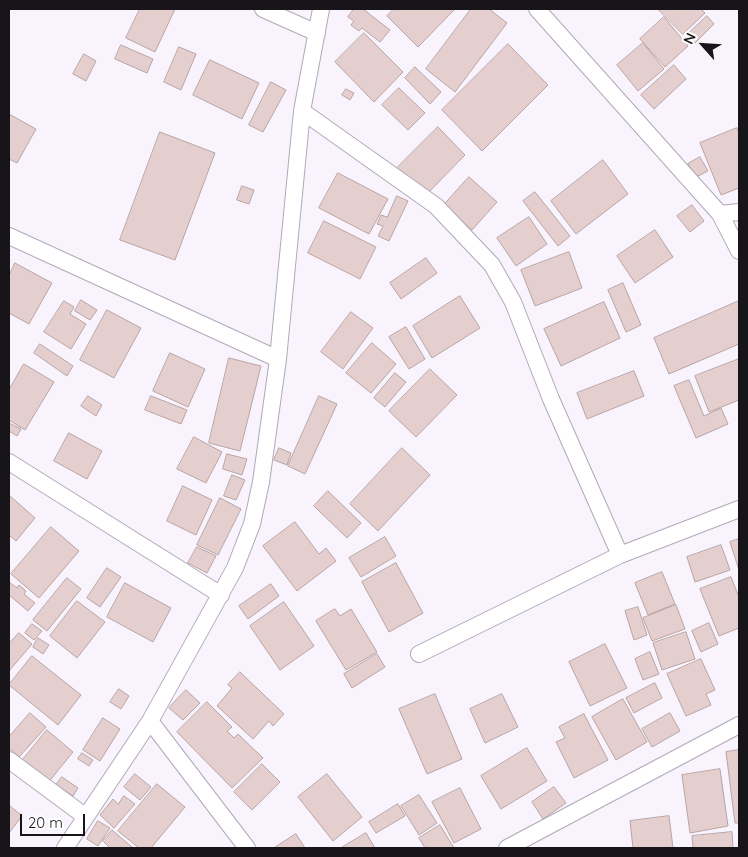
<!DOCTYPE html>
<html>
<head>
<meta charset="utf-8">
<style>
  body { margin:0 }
  #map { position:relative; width:748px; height:857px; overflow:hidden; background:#f8f3fd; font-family:Quicksand,sans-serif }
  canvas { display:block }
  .frame { position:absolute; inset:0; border:10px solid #17151a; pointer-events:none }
  .north { position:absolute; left:678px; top:20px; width:50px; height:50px; -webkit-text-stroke:4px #fff; paint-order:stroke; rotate:296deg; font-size:14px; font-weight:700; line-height:20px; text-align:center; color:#17151a }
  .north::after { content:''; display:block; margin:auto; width:18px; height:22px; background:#17151a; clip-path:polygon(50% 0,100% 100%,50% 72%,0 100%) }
  .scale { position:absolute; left:20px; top:814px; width:65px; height:22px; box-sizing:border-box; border:2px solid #17151a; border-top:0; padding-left:6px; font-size:15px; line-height:18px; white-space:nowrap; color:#17151a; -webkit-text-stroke:4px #fff; paint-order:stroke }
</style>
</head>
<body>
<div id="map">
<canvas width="748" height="857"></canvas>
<div class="frame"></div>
<div class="north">N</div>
<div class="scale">20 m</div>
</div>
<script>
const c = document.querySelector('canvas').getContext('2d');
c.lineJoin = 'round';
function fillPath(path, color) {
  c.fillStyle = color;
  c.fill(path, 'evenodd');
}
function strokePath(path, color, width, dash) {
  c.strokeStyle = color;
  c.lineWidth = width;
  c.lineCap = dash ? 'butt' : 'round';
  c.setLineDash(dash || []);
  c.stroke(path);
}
const building = new Path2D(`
  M140,9H175L155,52L126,38Z
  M354,9H363L390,30L380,42L362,28L359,31L351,25L354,21L348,17Z
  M394,9H455L418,47L387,16Z
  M471,9H489L507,23L455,92L426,69Z
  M658,9H701L705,13L683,34Z
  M707,16L714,24L694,44L686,36Z
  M664,17L688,46L665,67L640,39Z
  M364,33L403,72L374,102L335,62Z
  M643,43L664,69L638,91L617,65Z
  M508,44L548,85L482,151L442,110Z
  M121,45L153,59L147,73L115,59Z
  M179,47L196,54L181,90L164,82Z
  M84,54L96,61L86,81L73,74Z
  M210,60L259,83L242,119L193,95Z
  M674,65L686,79L654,109L641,95Z
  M415,67L441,92L430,104L405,78Z
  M271,82L286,90L263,132L249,125Z
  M399,88L425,113L408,130L382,105Z
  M346,89L354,93L350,100L342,95Z
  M9,114L36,129L17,163L9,159Z
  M438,127L465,155L425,196L397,168Z
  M737,128L739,133V188L721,195L700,143Z
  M160,132L215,153L175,260L120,240Z
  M700,157L708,171L696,177L688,164Z
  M603,160L628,194L576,234L551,201Z
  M338,173L388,199L369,234L319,208Z
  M469,177L497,202L472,230L444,205Z
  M242,186L254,190L249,204L237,200Z
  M535,192L570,236L558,246L523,201Z
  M397,196L408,201L389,241L378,236L383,226L377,224L381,215L387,217Z
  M692,205L704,221L690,232L677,216Z
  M529,217L547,244L516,266L497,238Z
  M324,221L376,247L360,279L308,253Z
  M655,230L673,257L635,283L617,256Z
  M569,252L582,288L535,306L521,270Z
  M426,258L437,273L401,299L390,283Z
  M15,263L52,283L29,324L9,313V276Z
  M623,283L641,325L626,332L608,290Z
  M460,296L480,328L432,358L413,326Z
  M81,300L97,310L90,320L75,311Z
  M64,301L74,307L70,314L86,324L71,349L44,332Z
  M739,301V344L669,374L654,338Z
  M604,302L620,338L561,366L544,329Z
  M107,310L141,328L114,378L80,360Z
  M351,312L373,328L343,369L321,352Z
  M406,327L425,359L409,369L389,337Z
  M372,343L396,364L371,393L346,373Z
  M40,344L73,366L67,376L34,353Z
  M170,353L205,369L188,407L153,391Z
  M229,358L261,366L240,451L209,443Z
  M739,359V400L709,412L695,376Z
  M24,364L54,382L25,430L9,420V390Z
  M430,369L457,395L416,437L389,411Z
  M634,371L644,396L587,419L577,393Z
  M395,373L406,382L385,407L374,398Z
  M689,380L704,416L721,408L728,424L696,438L674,386Z
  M88,396L102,405L96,416L81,406Z
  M151,396L187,410L181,424L145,410Z
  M319,396L337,404L305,474L288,466Z
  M9,423L21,429L17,436L9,431Z
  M69,433L102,451L87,479L54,461Z
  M194,437L222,452L206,483L177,469Z
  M279,448L291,453L287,465L274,460Z
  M402,448L430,475L378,531L350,504Z
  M227,454L247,459L242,475L223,469Z
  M232,475L245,480L236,500L224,496Z
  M183,486L212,500L196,535L167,521Z
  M328,491L361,523L347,538L314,506Z
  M9,495L35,518L16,541L9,535Z
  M220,498L241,509L218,555L197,545Z
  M295,522L319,554L326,548L336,561L297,591L263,546Z
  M51,527L79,551L39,598L11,574Z
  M385,537L396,556L361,577L349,558Z
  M739,539V570L730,542Z
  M721,545L730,570L695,582L687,557Z
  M197,547L216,556L207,573L188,563Z
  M396,563L423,613L389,632L362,582Z
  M107,568L121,577L100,607L87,598Z
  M662,572L675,604L648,615L635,583Z
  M731,577L739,597V628L719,636L700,589Z
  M67,578L81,589L47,631L33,620Z
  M9,582L17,588L19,585L26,591L24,594L35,603L28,611L9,595Z
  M125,583L171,608L153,642L107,617Z
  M271,584L279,596L248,619L239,606Z
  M77,601L105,622L77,658L50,636Z
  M284,602L314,646L280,670L250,626Z
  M676,605L685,629L652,641L643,618Z
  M638,607L647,635L634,640L625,611Z
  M335,609L340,616L351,609L377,652L346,670L316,621Z
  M709,623L718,644L701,652L692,631Z
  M32,624L42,631L34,640L25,633Z
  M686,632L695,659L662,670L653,643Z
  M19,633L32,644L9,671V644Z
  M38,638L49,645L43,654L33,647Z
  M605,644L627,688L590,706L569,662Z
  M650,652L659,674L643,680L635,659Z
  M377,654L385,667L352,688L344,674Z
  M32,656L81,695L58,725L9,685Z
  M701,659L715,690L706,694L711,705L686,716L667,674Z
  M240,672L284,714L273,726L269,721L253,739L217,706L232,688L228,685Z
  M655,683L662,698L634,713L626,698Z
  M119,689L129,696L121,709L110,702Z
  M186,690L200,703L183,720L169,708Z
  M435,694L462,759L427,774L399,709Z
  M502,694L518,727L485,743L470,709Z
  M623,699L647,742L616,760L592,717Z
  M207,702L232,727L227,731L234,738L238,734L263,758L232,788L177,732Z
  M30,713L46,727L19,757L9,748V737Z
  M670,713L680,731L652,747L642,729Z
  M584,714L608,760L574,778L556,742L565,738L559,727Z
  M103,718L120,729L100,761L83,750Z
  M47,730L73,752L47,784L21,762Z
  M527,748L547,781L501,809L481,776Z
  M739,750V823H735L726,752Z
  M82,753L93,760L89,766L78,759Z
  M262,764L280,782L252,810L234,792Z
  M720,769L728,826L690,833L682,775Z
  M135,774L151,787L140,800L124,787Z
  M327,774L362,817L333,841L298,797Z
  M62,777L78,788L73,796L56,785Z
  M157,784L185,807L151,848H139L118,831Z
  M554,787L566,803L543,819L532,802Z
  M460,788L481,829L454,843L432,802Z
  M419,795L437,823L419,835L401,806Z
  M124,796L135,804L114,828L100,815L113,799L118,804Z
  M398,804L405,816L376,833L369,822Z
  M9,805L22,816L9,833Z
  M669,816L673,848H633L630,821Z
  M98,821L110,828L98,846L87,839Z
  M440,825L454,848H425L419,838Z
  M112,830L133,848H110L103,841Z
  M732,832L733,848H693L692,836Z
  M366,833L375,848H341Z
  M296,834L305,848H274Z`);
const street = new Path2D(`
  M263,9L317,33
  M537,9L720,214L739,251
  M302,111L436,206L492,265L513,302L551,399L620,555
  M720,214L739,212
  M9,236L278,359
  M9,462L221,595
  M419,654L620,555L739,509
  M150,721L247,848
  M9,760L86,817
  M65,848L150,721L235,568L252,524L261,482L278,359L302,111L321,9
  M507,848L739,725`);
fillPath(building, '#e4cfce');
strokePath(building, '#b8a4a3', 1);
strokePath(street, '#b0a9b8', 18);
strokePath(street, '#fff', 16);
</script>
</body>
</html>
